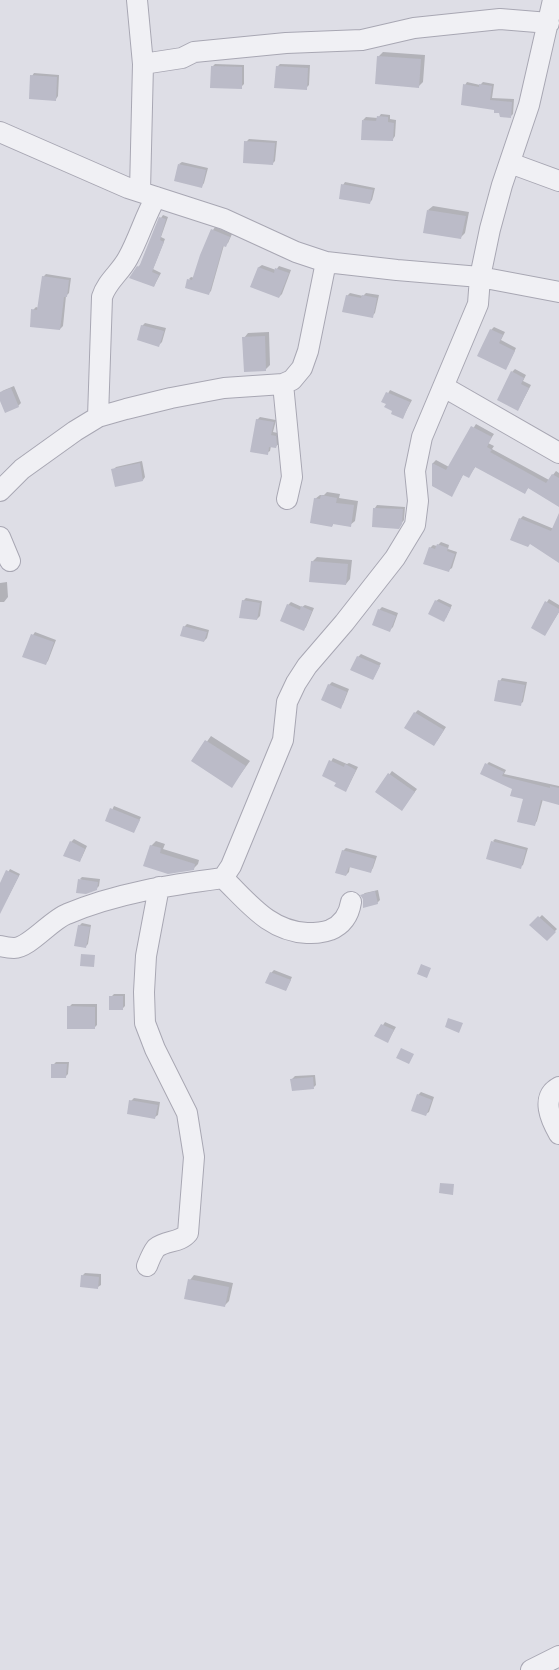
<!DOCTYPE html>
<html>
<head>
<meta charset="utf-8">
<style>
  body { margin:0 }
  canvas { display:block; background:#dedee6 }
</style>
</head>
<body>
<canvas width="559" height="1670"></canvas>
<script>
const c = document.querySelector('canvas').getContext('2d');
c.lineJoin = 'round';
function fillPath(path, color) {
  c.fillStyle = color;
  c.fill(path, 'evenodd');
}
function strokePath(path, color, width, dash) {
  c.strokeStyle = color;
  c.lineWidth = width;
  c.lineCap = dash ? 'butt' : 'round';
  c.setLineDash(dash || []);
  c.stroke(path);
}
const shadow = new Path2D(`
  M383,52L425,55L423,82L419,86L378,57Z
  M215,64L244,65V84L241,87L212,67Z
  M280,64L310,65L309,85L306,88L277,67Z
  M34,73L59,75L58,96L56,99L32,76Z
  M467,82L480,85L483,82L494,84L492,98L514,99L513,114L510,117L495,109L465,85Z
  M381,114L390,115V119L396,120L395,136L393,139L363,120L366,117L378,118Z
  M249,139L277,141L275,161L272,164L246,142Z
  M182,162L208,168L204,183L202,186L179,164Z
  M345,182L375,188L372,200L369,203L343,185Z
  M433,206L469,212L465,233L460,238L428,210Z
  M163,215L168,217L161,237L165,239L153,269L161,273L154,286L138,267L141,264L161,218Z
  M215,227L232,234L228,243L224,245L211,291L208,294L189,279L191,277L195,278L213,230Z
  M262,265L276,270L279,266L291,270L282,294L279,297L252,286L259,267Z
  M46,274L71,278L69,293L66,296L63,326L60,329L33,310L36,307L39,308L43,277Z
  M350,293L363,296L366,293L379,295L375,313L372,316L347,296Z
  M145,323L166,328L162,342L159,345L142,326Z
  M494,327L505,332L501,340L516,348L508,365L491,330Z
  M269,332L270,365L265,370L244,338L248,333Z
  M515,369L526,375L523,381L531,385L520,406L512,372Z
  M14,386L21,403L18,406L0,397L2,391Z
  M390,390L412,400L403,417L388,403L383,402Z
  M260,417L276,420L273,432L278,433L279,444L276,446H271L270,451L267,453L257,420Z
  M476,424L494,434L488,443L494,446L492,449L549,480L556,471L559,473V505L529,487L525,492L476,466L469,476L464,473L452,495L433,486V463L436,460L449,467Z
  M142,461L145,477L143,480L113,470L116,467Z
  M327,492L340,494L339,498L358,501L355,521L350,525L334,523L332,526L315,499L320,495H324Z
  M377,505L405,507L404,520L401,524L375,508Z
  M523,516L554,529L559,516V561L530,543L520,519Z
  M441,542L449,545L448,549L457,552L452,568L449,570L430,548L433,545L437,546Z
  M317,557L352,560L350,579L346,584L312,562Z
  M7,582L8,597L4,602H0V583Z
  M246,598L262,601L260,616L257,619L243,601Z
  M439,599L452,605L446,618L436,601Z
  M549,599L559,605V612L545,634L547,602Z
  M291,602L302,607L305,605L314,608L306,627L303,630L288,605Z
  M382,607L398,613L393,627L390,630L379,610Z
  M187,624L209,630L207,638L204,641L184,627Z
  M35,632L56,640L48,661L45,664L24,656L33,635Z
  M361,654L381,663L373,679L358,657Z
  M502,678L527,682L523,702L520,704L500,681Z
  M332,682L349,689L343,704L340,707L329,685Z
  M418,710L446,727L437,741L415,713Z
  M211,736L250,761L232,786L193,761Z
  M333,758L347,764L349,763L358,767L348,787L324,775Z
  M489,762L506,770L504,774L559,786V803L543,799L537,821L535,824L524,798L487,764Z
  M392,771L417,789L404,806L377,791Z
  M114,806L141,817L134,831L107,820Z
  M74,839L87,846L82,857L80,860L71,842Z
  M495,839L528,848L523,865L520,867L493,841Z
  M156,841L165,844L163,849L199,860L198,864L193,869L168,872L151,846Z
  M346,848L377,856L373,868L371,871L350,866L349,872L346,875L343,851Z
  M10,869L20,874L7,899L0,898V887Z
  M82,877L100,879L99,886L96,889L80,879Z
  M378,890L380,900L377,903L364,898L362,895L365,893Z
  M542,915L557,929L547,939L532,925Z
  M82,923L91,925L88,944L85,947L79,926Z
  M274,970L292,977L286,990L271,973Z
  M114,994H125V1006L122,1009L111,997Z
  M72,1004H97V1025L94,1028L69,1007Z
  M385,1022L396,1027L388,1041L376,1036Z
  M56,1062H69L68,1074L66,1076L53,1065Z
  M315,1075L316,1085L314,1087L292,1079L295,1076Z
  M421,1092L434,1097L429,1112L426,1114L418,1095Z
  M134,1098L160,1102L158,1115L155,1117L131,1101Z
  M85,1273L101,1274V1285L98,1287L82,1276Z
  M194,1275L233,1283L229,1301L224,1306L190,1280Z`);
const building = new Path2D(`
  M377,56L421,59L419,88L375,84Z
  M211,66L242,67V89L210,88Z
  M276,66L308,68L307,90L274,88Z
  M30,75L57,77L56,101L29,99Z
  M463,84L479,87V84L492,86L490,100L512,102L511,118L500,117L499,113H494V110L461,105Z
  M377,116L388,117V122L394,123L393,141L361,140L362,120L376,121Z
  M244,141L275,143L273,165L243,163Z
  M178,164L206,170L202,188L174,181Z
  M341,184L373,190L370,204L339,199Z
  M427,210L466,216L461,239L423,233Z
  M159,217L166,219L160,240L164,242L152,272L159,275L154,287L129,278L137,266L139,267Z
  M211,229L230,237L226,247L223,246L209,295L185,288L187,279L192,280L200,255Z
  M258,267L274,273L275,268L289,273L279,298L250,287Z
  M42,276L69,280L67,297H64L60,330L30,327L31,309L37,310Z
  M346,295L361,298L362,295L377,298L373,318L342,312Z
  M141,325L164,331L159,347L137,340Z
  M490,329L503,335L499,343L515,351L506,370L477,356Z
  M265,336L266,371L244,372L242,337Z
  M511,371L524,378L521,384L529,388L518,411L497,400Z
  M11,388L19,407L5,413L0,401V392Z
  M386,392L410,402L403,419L391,414L392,411L384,407L386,404L381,402Z
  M256,419L274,422L271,435L276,436L277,445L276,448L269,447L268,455L250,452Z
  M471,426L492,437L487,447L492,450L490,452L546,483L552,474L559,478V507L528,488L525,494L475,467L469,478L463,475L452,497L432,486V463L446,470Z
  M140,463L143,481L115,487L111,469Z
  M321,495L337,498L336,503L354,505L351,527L333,524L332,527L310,523L314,498L320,499Z
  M373,508L403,509L402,524L399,529L372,527Z
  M559,513V563L530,544L528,547L510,540L519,518L551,531Z
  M437,544L448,548L447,551L455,554L449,572L423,564L429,547L435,549Z
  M311,561L348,564L346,585L309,582Z
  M242,600L260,603L257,620L239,618Z
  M435,600L451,608L444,622L428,614Z
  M545,601L559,609V612L545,636L531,628Z
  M287,604L300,610L301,606L312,611L304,631L280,621Z
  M378,609L396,616L390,632L372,625Z
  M183,626L207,632L204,642L180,636Z
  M31,634L54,642L46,665L22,657Z
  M357,656L380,666L373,680L350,670Z
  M498,680L525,685L521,706L494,701Z
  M328,684L347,692L341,709L321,700Z
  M414,712L444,730L434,746L404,728Z
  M205,740L246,766L232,788L191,761Z
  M329,760L344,767L345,764L356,770L346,792L334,786L336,783L322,776Z
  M485,763L504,772L502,776L550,788V786L559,788V805L541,800L535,826L517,822L523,799L510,796L512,789L480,774Z
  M388,773L415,792L402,811L375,792Z
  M110,808L140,820L134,833L105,821Z
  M70,841L85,849L80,862L63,856Z
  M491,841L526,850L521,869L486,859Z
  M150,845L161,848L160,853L195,864L194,870L168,874L143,866Z
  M342,850L375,859L371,873L349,867L346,876L335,873Z
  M6,870L19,876L0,914V883Z
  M78,879L98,882L97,890L86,894L76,893Z
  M375,891L378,904L363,908V899L360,895Z
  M538,916L556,932L547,941L529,925Z
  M78,925L90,927L86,948L74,946Z
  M81,954L95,955L94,967L80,966Z
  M421,964L431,968L427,978L417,974Z
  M270,972L291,980L286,991L265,983Z
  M109,996H123V1010H109Z
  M67,1006L95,1007V1029H67Z
  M448,1018L463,1023L459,1033L445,1027Z
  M381,1024L394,1030L388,1043L374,1036Z
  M401,1048L414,1054L409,1064L396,1058Z
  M51,1064H67L66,1078H51Z
  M313,1077L314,1089L292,1091L290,1079Z
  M417,1094L432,1100L426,1116L411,1111Z
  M129,1100L158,1105L155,1119L127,1114Z
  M440,1183L454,1184L453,1195L439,1193Z
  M81,1275L99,1277L98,1289L80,1287Z
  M188,1279L229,1287L225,1307L184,1299Z`);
const minor = new Path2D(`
  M137,0L143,64L140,191
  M143,64L182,58L194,52L286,43L362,40L414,28L500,19L549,23
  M0,132L128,188L224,219L296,252L326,262L397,270L480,277L559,292
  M510,163L559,181
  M283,384L292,477L287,499
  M444,387L559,453
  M98,417L102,297C107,281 120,273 128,258C139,238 145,216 156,197
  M0,491L22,469L75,431L98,417L126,409L171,398L224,388L283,384L292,380L302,368L308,351L326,262
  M0,537L10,561
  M223,878C249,903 269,931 307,933C316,933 322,933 330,930C342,925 349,915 351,902
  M0,946C4,947 9,948 14,948C29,948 51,920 67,914C117,893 170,885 223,878L231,866L283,740L287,702L296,683L307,666L344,623L395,558L415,525L418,501L415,471L422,437L478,304L480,277L490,229L502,185L529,105L553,0
  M559,1087C540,1097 551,1120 559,1134
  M147,1266C149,1261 152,1253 156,1248C166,1240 180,1243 188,1233L194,1157L187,1113L155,1049L145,1023L144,992L146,956L159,887
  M531,1670L559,1656`);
fillPath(shadow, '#0003');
fillPath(building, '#bbbbc8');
strokePath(minor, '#a8a7b3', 22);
strokePath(minor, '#f0f0f4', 20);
</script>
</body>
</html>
